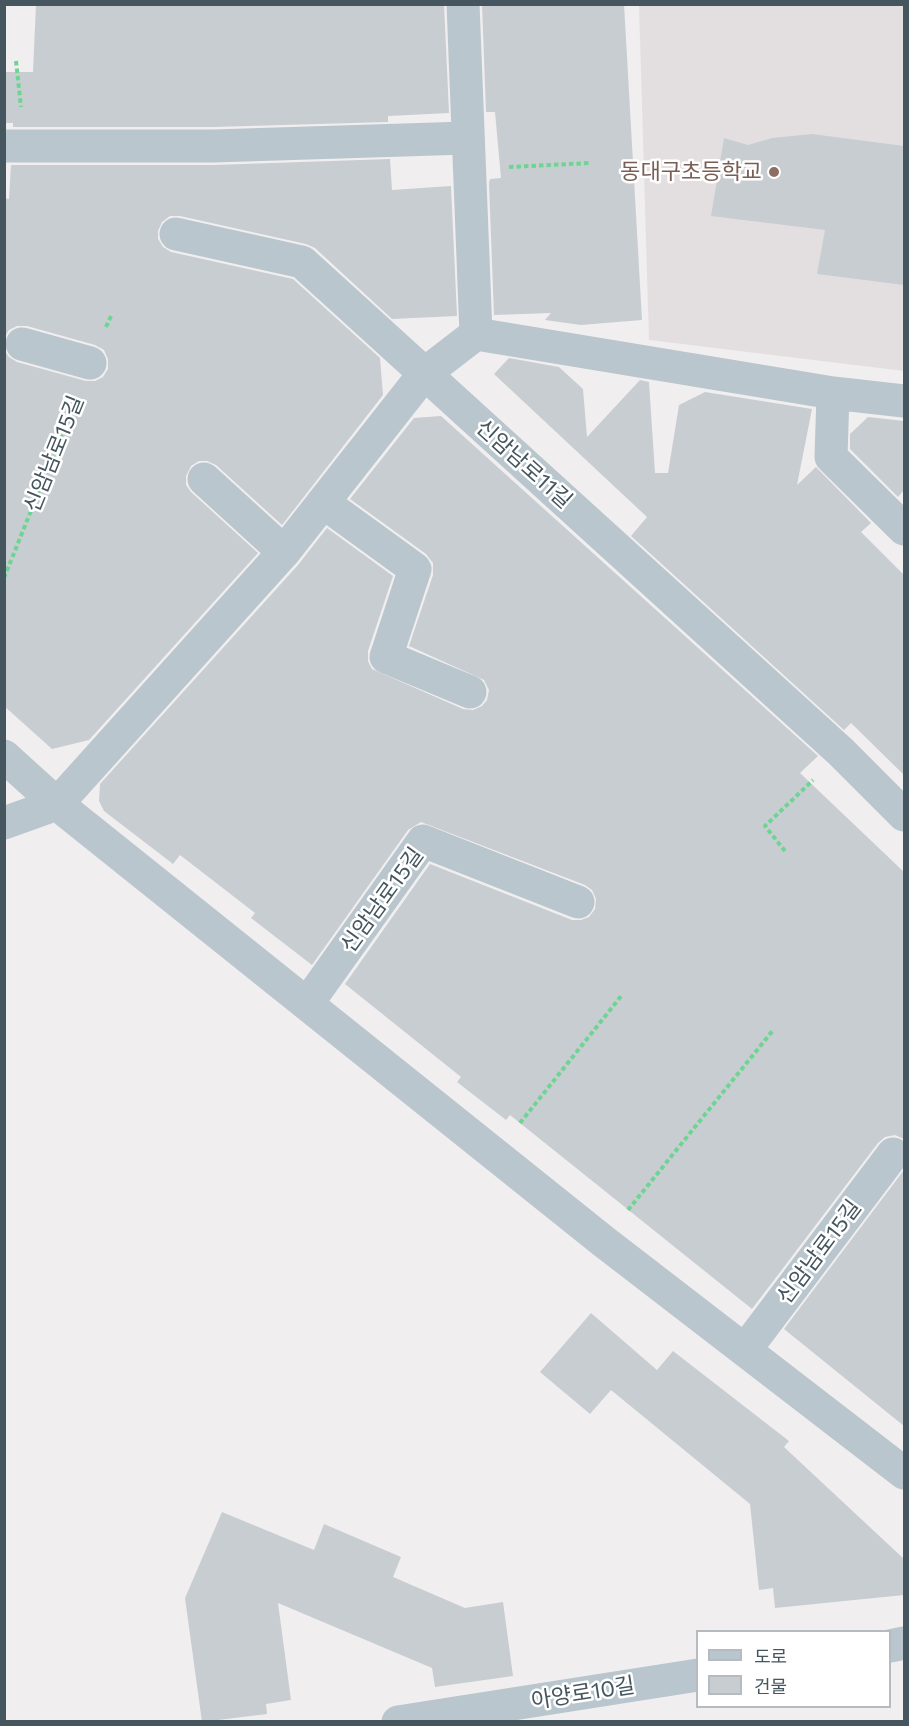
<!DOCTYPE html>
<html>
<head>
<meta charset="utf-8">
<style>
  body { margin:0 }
  #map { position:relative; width:909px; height:1726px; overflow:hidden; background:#f1eeef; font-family:Commissioner,"Noto Sans KR",sans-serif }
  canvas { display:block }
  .frame { position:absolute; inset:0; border:6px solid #45565e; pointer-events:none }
  .legend { position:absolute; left:696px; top:1630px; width:195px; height:78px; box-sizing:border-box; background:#fff; border:2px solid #b5bbbf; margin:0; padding:8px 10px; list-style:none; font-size:18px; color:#45565e }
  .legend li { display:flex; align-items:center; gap:12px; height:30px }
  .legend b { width:30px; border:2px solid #b5bbbf }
</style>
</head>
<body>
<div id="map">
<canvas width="909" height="1726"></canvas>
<div class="frame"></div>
<ul class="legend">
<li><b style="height:8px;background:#b9c6cd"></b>도로</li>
<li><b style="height:16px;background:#c8cdd2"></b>건물</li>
</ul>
</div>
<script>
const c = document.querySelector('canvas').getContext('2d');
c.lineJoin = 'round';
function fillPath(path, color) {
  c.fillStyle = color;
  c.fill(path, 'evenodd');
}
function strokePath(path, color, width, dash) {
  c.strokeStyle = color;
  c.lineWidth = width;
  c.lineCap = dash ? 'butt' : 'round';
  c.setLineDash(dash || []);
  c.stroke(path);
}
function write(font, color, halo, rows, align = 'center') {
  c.font = font + ' Commissioner,"Noto Sans KR",sans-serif';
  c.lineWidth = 5;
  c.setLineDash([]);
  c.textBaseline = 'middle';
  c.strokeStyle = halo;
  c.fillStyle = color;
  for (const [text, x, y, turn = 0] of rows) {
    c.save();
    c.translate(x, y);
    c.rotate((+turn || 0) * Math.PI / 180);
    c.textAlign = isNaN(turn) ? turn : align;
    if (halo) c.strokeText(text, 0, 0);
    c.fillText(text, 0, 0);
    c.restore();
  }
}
const education = new Path2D(`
  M639,5H904V371L649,340Z`);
const building = new Path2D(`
  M36,4H444L449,113L388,116V122L213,127H13V123H4V72H33Z
  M482,4H624L642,320L581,325L545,320L551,313L494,315L489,183L490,179L501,178L495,112H486Z
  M812,134L904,146V285L817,274L825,230L711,216L724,138L748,145L772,138Z
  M390,159L392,190L451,186L457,316L392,319L315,248L306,244L180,216H170L162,222L158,231V239L163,247L171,252L293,279L380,358L383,395L282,525L216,465L207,461H199L191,466L186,476V485L191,492L258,553L89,740L52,749L4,706V350L9,357L17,362L86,381H95L103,377L108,369V359L104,350L95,345L27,326H17L9,330L4,338V198L9,199L11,165H214Z
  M509,358L559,367L583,389L587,437L640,380L649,382L655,473H668L679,405L705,392L812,409L797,485L816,467L871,523L861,532L904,575V775L851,723L844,730L631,536L647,517L494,374Z
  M441,416L818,756L800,773L904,872V1139L895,1135L885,1137L878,1143L752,1309L510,1115L506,1120L457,1082L461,1077L345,984L430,864L572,920H581L589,917L595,909L596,899L592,890L585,885L421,822L408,830L312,965L251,918L255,913L180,855L173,864L104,811L99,801L100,784L298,565L327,528L393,576L368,651V661L372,669L463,709L473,710L482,706L487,700L489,690L484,680L409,646L433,575V563L426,554L350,499L414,418Z
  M868,417L904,421V490L898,497L850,449V434Z
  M904,1170V1426L784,1329Z
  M591,1313L657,1370L673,1351L789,1441L784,1447L904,1559V1595L775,1608L773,1588L759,1590L750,1504L611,1390L590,1414L540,1372Z
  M222,1512L314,1550L324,1524L401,1557L393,1577L465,1608L503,1602L513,1676L435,1687L432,1668L278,1603L291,1700L266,1704L267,1714L202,1722L185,1598Z`);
const path = new Path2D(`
  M16,61L21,107
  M509,167L590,163
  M106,327L112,314
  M4,578L75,401
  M785,851L765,826L813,780
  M520,1123L622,995
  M628,1210L774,1029`);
const minor = new Path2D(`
  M463,4L476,334
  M4,146H213L467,138
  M176,234L302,262L841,752L904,815
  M476,334L833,393L904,401
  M22,344L90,363
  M833,393L831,457L904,529
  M204,479L284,552
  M324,503L415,569L386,657L470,692
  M4,756L57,804L603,1241L904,1473
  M4,823L57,804L284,552L424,374L476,334
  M307,1004L423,841L578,902
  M745,1350L893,1154
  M890,1646L904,1643
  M398,1722L698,1675`);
const markers = [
  [774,172,6,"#8d6e63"]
];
const educationNames = [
  ["동대구초등학교",762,172]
];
const streetNames = [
  ["신암남로15길",54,454,-68],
  ["신암남로11길",524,464,42],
  ["신암남로15길",382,900,-54],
  ["신암남로15길",819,1252,-53],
  ["아양로10길",583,1693,-9]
];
fillPath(education, '#e3dfe1');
fillPath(building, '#c8cdd2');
strokePath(path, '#6ed492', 4, [4.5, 3]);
strokePath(minor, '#b9c6cd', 33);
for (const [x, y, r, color] of markers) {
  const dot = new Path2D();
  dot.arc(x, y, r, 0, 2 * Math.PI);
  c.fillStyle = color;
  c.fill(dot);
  strokePath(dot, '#fff', 2);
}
write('22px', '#785e54', '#fff', educationNames, 'right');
write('22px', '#45565e', '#fff', streetNames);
</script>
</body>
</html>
